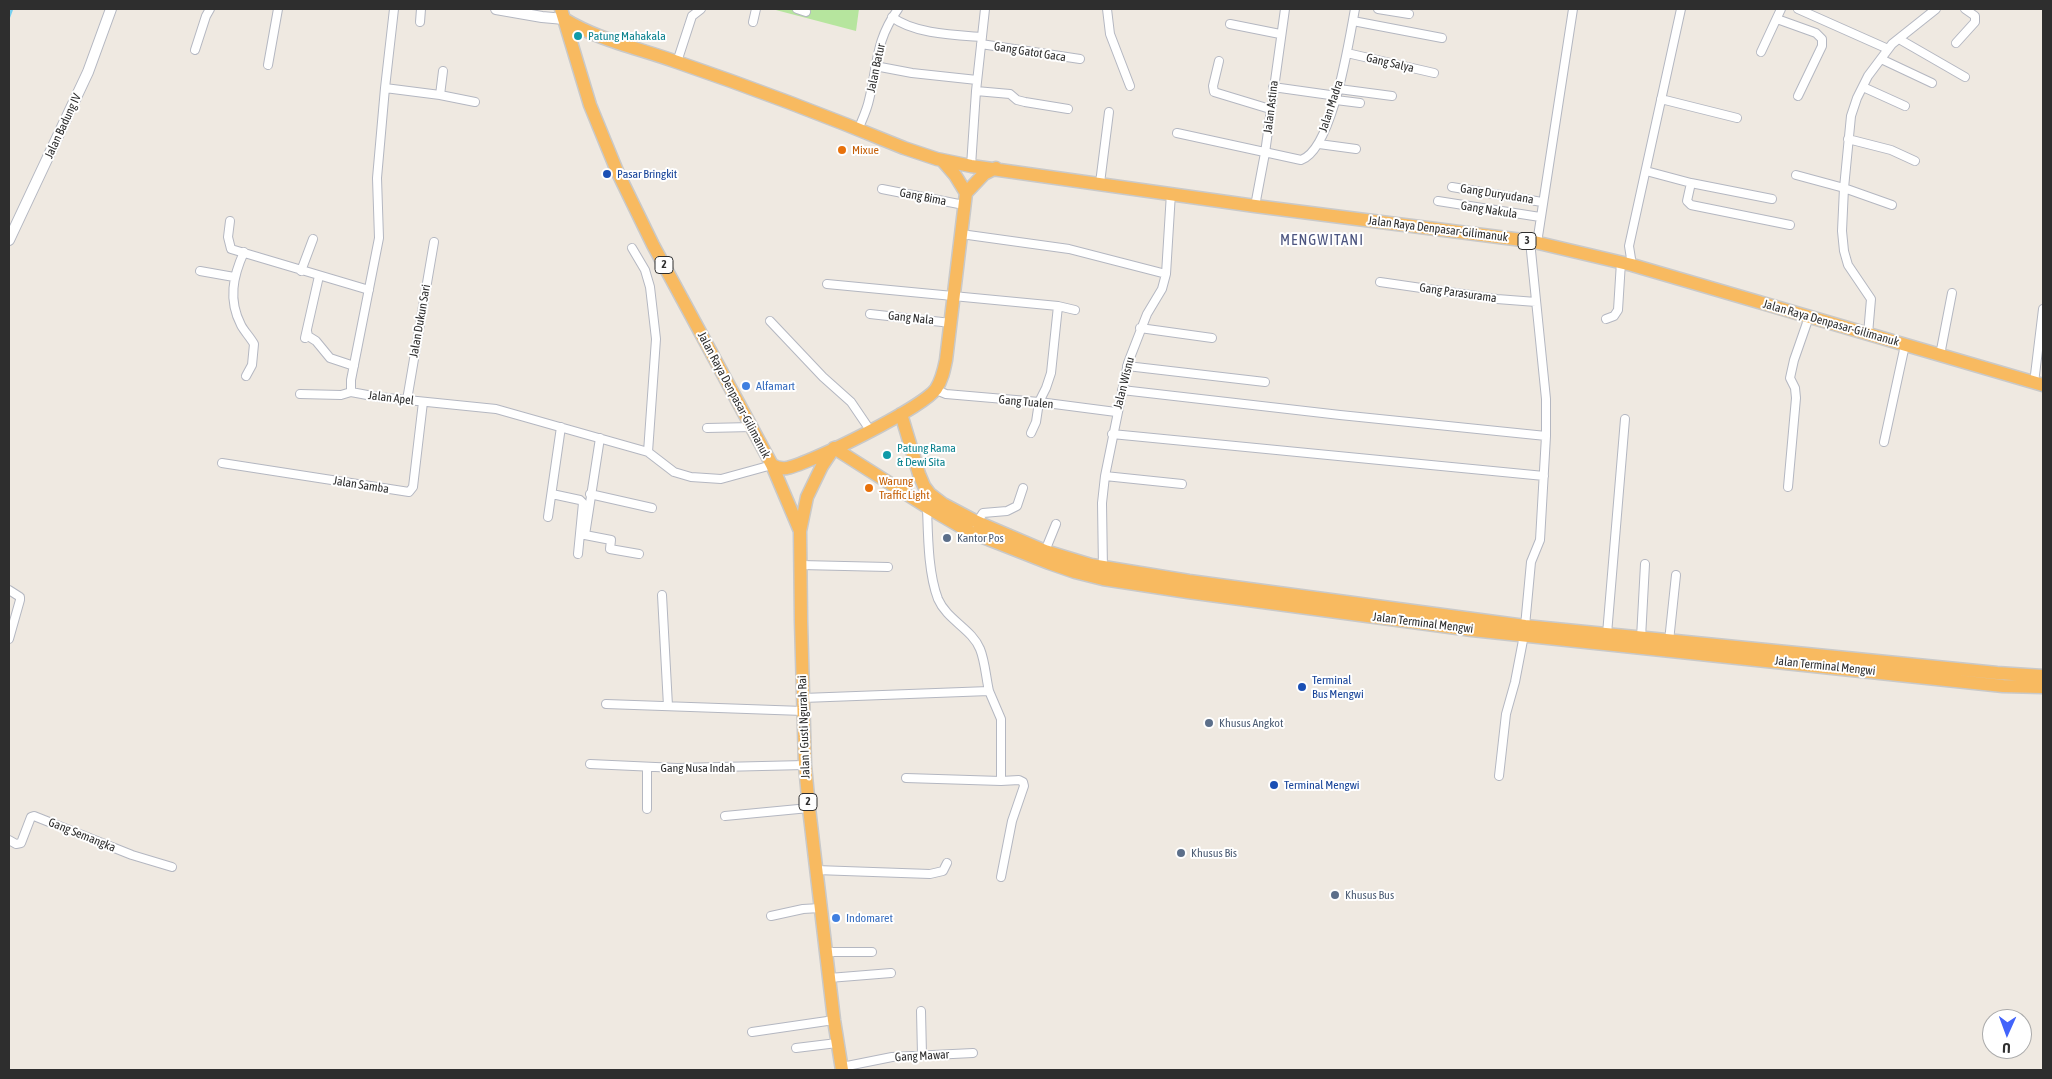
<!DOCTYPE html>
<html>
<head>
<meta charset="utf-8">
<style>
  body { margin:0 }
  #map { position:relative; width:2052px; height:1079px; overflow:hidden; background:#efe9e1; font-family:"Asap Condensed",sans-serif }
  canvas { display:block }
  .frame { position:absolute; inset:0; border:10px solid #2e2e2e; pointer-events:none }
  .north { position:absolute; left:1982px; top:1009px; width:50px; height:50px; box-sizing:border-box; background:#fff; border:1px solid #ababab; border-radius:50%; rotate:182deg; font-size:14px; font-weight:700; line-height:20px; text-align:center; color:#2e2e2e }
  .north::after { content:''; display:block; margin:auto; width:18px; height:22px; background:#4264fb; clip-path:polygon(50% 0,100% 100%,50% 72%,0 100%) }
</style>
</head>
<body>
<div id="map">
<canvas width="2052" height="1079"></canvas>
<div class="frame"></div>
<div class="north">U</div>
</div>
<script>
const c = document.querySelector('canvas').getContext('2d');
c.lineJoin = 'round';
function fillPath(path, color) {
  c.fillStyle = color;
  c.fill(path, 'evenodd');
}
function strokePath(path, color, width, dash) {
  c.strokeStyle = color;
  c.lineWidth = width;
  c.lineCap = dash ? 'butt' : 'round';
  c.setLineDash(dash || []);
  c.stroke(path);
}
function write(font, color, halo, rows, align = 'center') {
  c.font = font + ' "Asap Condensed",sans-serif';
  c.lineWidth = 4;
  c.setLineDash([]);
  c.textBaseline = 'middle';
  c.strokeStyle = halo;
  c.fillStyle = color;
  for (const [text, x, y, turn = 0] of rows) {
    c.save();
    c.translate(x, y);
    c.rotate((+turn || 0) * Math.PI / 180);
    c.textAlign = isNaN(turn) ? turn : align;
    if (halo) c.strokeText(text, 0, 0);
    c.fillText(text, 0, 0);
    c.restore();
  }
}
const green = new Path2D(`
  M772,9H859L856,31Z`);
const stream = new Path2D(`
  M9,17L12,9`);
const minor = new Path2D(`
  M394,9L385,88L377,178L379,238L351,380V392L378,397L496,409L648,452L674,472L691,477L721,479L772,465
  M797,9L806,12
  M1107,9L1110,34L1130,86
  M1378,9L1409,14
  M1798,9L1888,49
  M892,17C914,34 955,35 982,37
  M1777,19L1816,33L1822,39V46L1798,96
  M1353,21L1442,38
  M420,22L421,9
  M753,22L756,9
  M1230,24L1280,34
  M1899,39L1965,77
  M1956,43L1975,22V16L1965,9
  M981,44L1080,59
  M195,50L206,16L210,9
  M1761,52L1781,9
  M1347,53L1434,73
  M1881,59L1932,83
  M1219,61L1213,86L1214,92L1270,109
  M677,62L692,16L701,9
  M268,65L278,9
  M875,66L912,73L977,80
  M1273,87L1337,96
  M1863,87L1905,106
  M385,88L440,95L475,102
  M1339,89L1392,96
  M976,91L1010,94L1017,100L1025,102L1068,109
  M440,95L443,71
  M1661,99L1737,118
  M1336,100L1360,103
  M858,130C862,120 867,110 869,100C878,64 875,41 898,9
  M1177,133L1301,160C1333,149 1349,40 1355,9
  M1848,139L1891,150L1915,161
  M1319,144L1356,149
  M971,166L976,91L985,9
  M1646,171L1691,183L1772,199
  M1796,175L1844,188L1892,205
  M1100,183L1109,112
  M1691,183L1687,201L1691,205L1790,225
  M1452,187L1542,202
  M882,189L964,205
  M1438,201L1540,217
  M1255,206L1265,153L1285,9
  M230,221L228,237L231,249L369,290
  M961,234L1069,249L1166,274
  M1537,243L1573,9
  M632,248L645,270L650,287L656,339L648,452
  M244,252C233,276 228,300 241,325C244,331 250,337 254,344L252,365L246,376
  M1632,265L1629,246L1681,9
  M200,271L234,277
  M301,271L313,239
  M1380,282L1497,299L1536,302
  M827,284L1058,306L1075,310
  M870,314L951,323
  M1606,319L1614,316L1618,310L1621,262
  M770,321L823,377L851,402L870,430
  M1140,328L1212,338
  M307,331L308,336L316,341L330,358L354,366
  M1868,334L1871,299L1848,265L1844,251L1842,231L1844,188L1851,116L1857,98L1868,76L1892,44L1936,9
  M305,338L319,276
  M1940,355L1952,293
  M1127,366L1265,382
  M2034,383L2043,309
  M936,390L946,394L1039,402L1116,412
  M1122,390L1340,415L1546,436
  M300,394L341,395L351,392
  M407,400L434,242
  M707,428L752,427
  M1031,433L1036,422L1039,402L1046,388L1051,373L1058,306
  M1112,434L1544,476
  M600,438L585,535L611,540L610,549L639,554
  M1884,442L1905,345
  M222,463L409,492L413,487L423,402
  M1105,476L1182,484
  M1788,487L1796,398L1795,388L1790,378L1794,360L1809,317
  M552,494L580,500L583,503L578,554
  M590,494L652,508
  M548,517L561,427
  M976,524L983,513L1007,511L1017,506L1023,488
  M1045,551L1056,524
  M801,565L888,567
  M1103,570L1102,503L1105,476L1128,363L1147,314L1162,289L1166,274L1171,193
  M9,590L20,597V600L9,639
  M662,595L668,706
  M1525,626L1531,562L1540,540L1546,436V399L1530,241
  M1607,634L1625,419
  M1641,638L1645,564
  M1669,641L1676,575
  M989,691L1001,719V781L1019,780L1023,782L1024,786L1012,821L1001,877
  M803,698L989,691C986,678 985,661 980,649C972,629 947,620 938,599C928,573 928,535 927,507
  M606,704L803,711
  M590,764L677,768L805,765
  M647,768V809
  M1499,776L1506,714L1515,682L1524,635
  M906,778L1001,781
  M725,816L809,808
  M9,840L16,844L21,843L31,817L34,816L132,855L172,867
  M816,870L930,874L943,871L947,863
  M771,916L803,909L820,908
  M826,952H872
  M829,978L891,973
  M921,1011L922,1055
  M752,1032L834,1020
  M796,1048L837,1043
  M842,1067L892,1057L973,1053`);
const tertiary = new Path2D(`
  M496,9L542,17L564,19
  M9,240L88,72L111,9`);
const trunk = new Path2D(`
  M561,9L590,105L617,171L653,245L772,465L800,531
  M564,19C598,40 638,48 677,62C753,88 829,117 904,148L937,159L971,166L1255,206L1530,241L1632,265L2043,385
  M942,160L955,175L966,193
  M901,414L919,474L924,486L930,494L943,504L977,522L1045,551L1091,565L1189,581L1525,626L1997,673L2043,676
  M834,448L927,507L970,532L1049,563L1075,572L1103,579L1188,592L1472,630L2003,686L2043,687
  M834,448L822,466L807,497L800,531L801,621L805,765L809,808L834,1020L842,1070
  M772,465C777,468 781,469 787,468C811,463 922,408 936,389C942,380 944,370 946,360L966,193L984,174L996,168`);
const markers = [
  [578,36,5,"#0f9aa8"],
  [842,150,5,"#e8710a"],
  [607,174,5,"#1a4fb4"],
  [746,386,5,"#3f7fe0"],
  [887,455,5,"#0f9aa8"],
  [869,488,5,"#e8710a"],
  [947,538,5,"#5c6f8a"],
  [1302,687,5,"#1a4fb4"],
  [1209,723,5,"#5c6f8a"],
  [1274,785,5,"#1a4fb4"],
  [1181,853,5,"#5c6f8a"],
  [1335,895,5,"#5c6f8a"],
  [836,918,5,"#3f7fe0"]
];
const shields = [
  [1527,241,18],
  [664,265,18],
  [808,802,18]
];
const shieldNames = [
  ["3",1527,241],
  ["2",664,265],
  ["2",808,802]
];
const cultureNames = [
  ["Patung Mahakala",588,36],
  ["Patung Rama",897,448],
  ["& Dewi Sita",897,462]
];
const streetNames = [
  ["Gang Gatot Gaca",1030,52,9],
  ["Gang Salya",1390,63,13],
  ["Jalan Batur",876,68,-78],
  ["Jalan Madra",1331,106,-72],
  ["Jalan Astina",1271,107,-83],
  ["Jalan Badung IV",63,126,-65],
  ["Gang Duryudana",1497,194,9],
  ["Gang Bima",923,197,11],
  ["Gang Nakula",1489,210,9],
  ["Jalan Raya Denpasar-Gilimanuk",1438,229,7],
  ["Gang Parasurama",1458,293,8],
  ["Gang Nala",911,318,6],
  ["Jalan Dukun Sari",420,321,-80],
  ["Jalan Raya Denpasar-Gilimanuk",1831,323,16],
  ["Jalan Wisnu",1124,383,-76],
  ["Jalan Raya Denpasar-Gilimanuk",734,395,62],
  ["Jalan Apel",391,398,7],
  ["Gang Tualen",1026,402,5],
  ["Jalan Samba",361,485,9],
  ["Jalan Terminal Mengwi",1423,623,7],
  ["Jalan Terminal Mengwi",1825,666,6],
  ["Jalan I Gusti Ngurah Rai",804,727,-92],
  ["Gang Nusa Indah",698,768],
  ["Gang Semangka",82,835,22],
  ["Gang Mawar",922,1056,-3]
];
const foodNames = [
  ["Mixue",852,150],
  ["Warung",879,481],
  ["Traffic Light",879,495]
];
const transitNames = [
  ["Pasar Bringkit",617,174],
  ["Terminal",1312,680],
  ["Bus Mengwi",1312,694],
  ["Terminal Mengwi",1284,785]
];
const shopNames = [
  ["Alfamart",756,386],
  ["Indomaret",846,918]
];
const serviceNames = [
  ["Kantor Pos",957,538],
  ["Khusus Angkot",1219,723],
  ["Khusus Bis",1191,853],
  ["Khusus Bus",1345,895]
];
const quarterNames = [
  ["MENGWITANI",1322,240]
];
fillPath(green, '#b6e59e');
strokePath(stream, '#75cff0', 2.5);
strokePath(minor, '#b4b7c1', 10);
strokePath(tertiary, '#b4b7c1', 12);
strokePath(trunk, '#c9c9c9', 15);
strokePath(minor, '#fff', 8);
strokePath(tertiary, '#fff', 10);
strokePath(trunk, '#f8ba60', 12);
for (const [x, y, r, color] of markers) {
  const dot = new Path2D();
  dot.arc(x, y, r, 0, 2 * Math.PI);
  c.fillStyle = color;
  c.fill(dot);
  strokePath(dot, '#fff', 2);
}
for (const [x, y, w] of shields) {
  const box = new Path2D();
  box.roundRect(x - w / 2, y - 8.5, w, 17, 4);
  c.fillStyle = '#fff';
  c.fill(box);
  strokePath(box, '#2e2e2e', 1);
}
write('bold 11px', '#2e2e2e', null, shieldNames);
write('12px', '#0d838f', '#fff', cultureNames, 'left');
write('12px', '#2e2e2e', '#fff', streetNames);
write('12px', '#c56008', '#fff', foodNames, 'left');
write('12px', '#164399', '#fff', transitNames, 'left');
write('12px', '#366cbe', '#fff', shopNames, 'left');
write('12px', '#4e5e75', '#fff', serviceNames, 'left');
c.letterSpacing = '1px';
write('15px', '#4d5680', '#fff', quarterNames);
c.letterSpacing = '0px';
</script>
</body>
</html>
